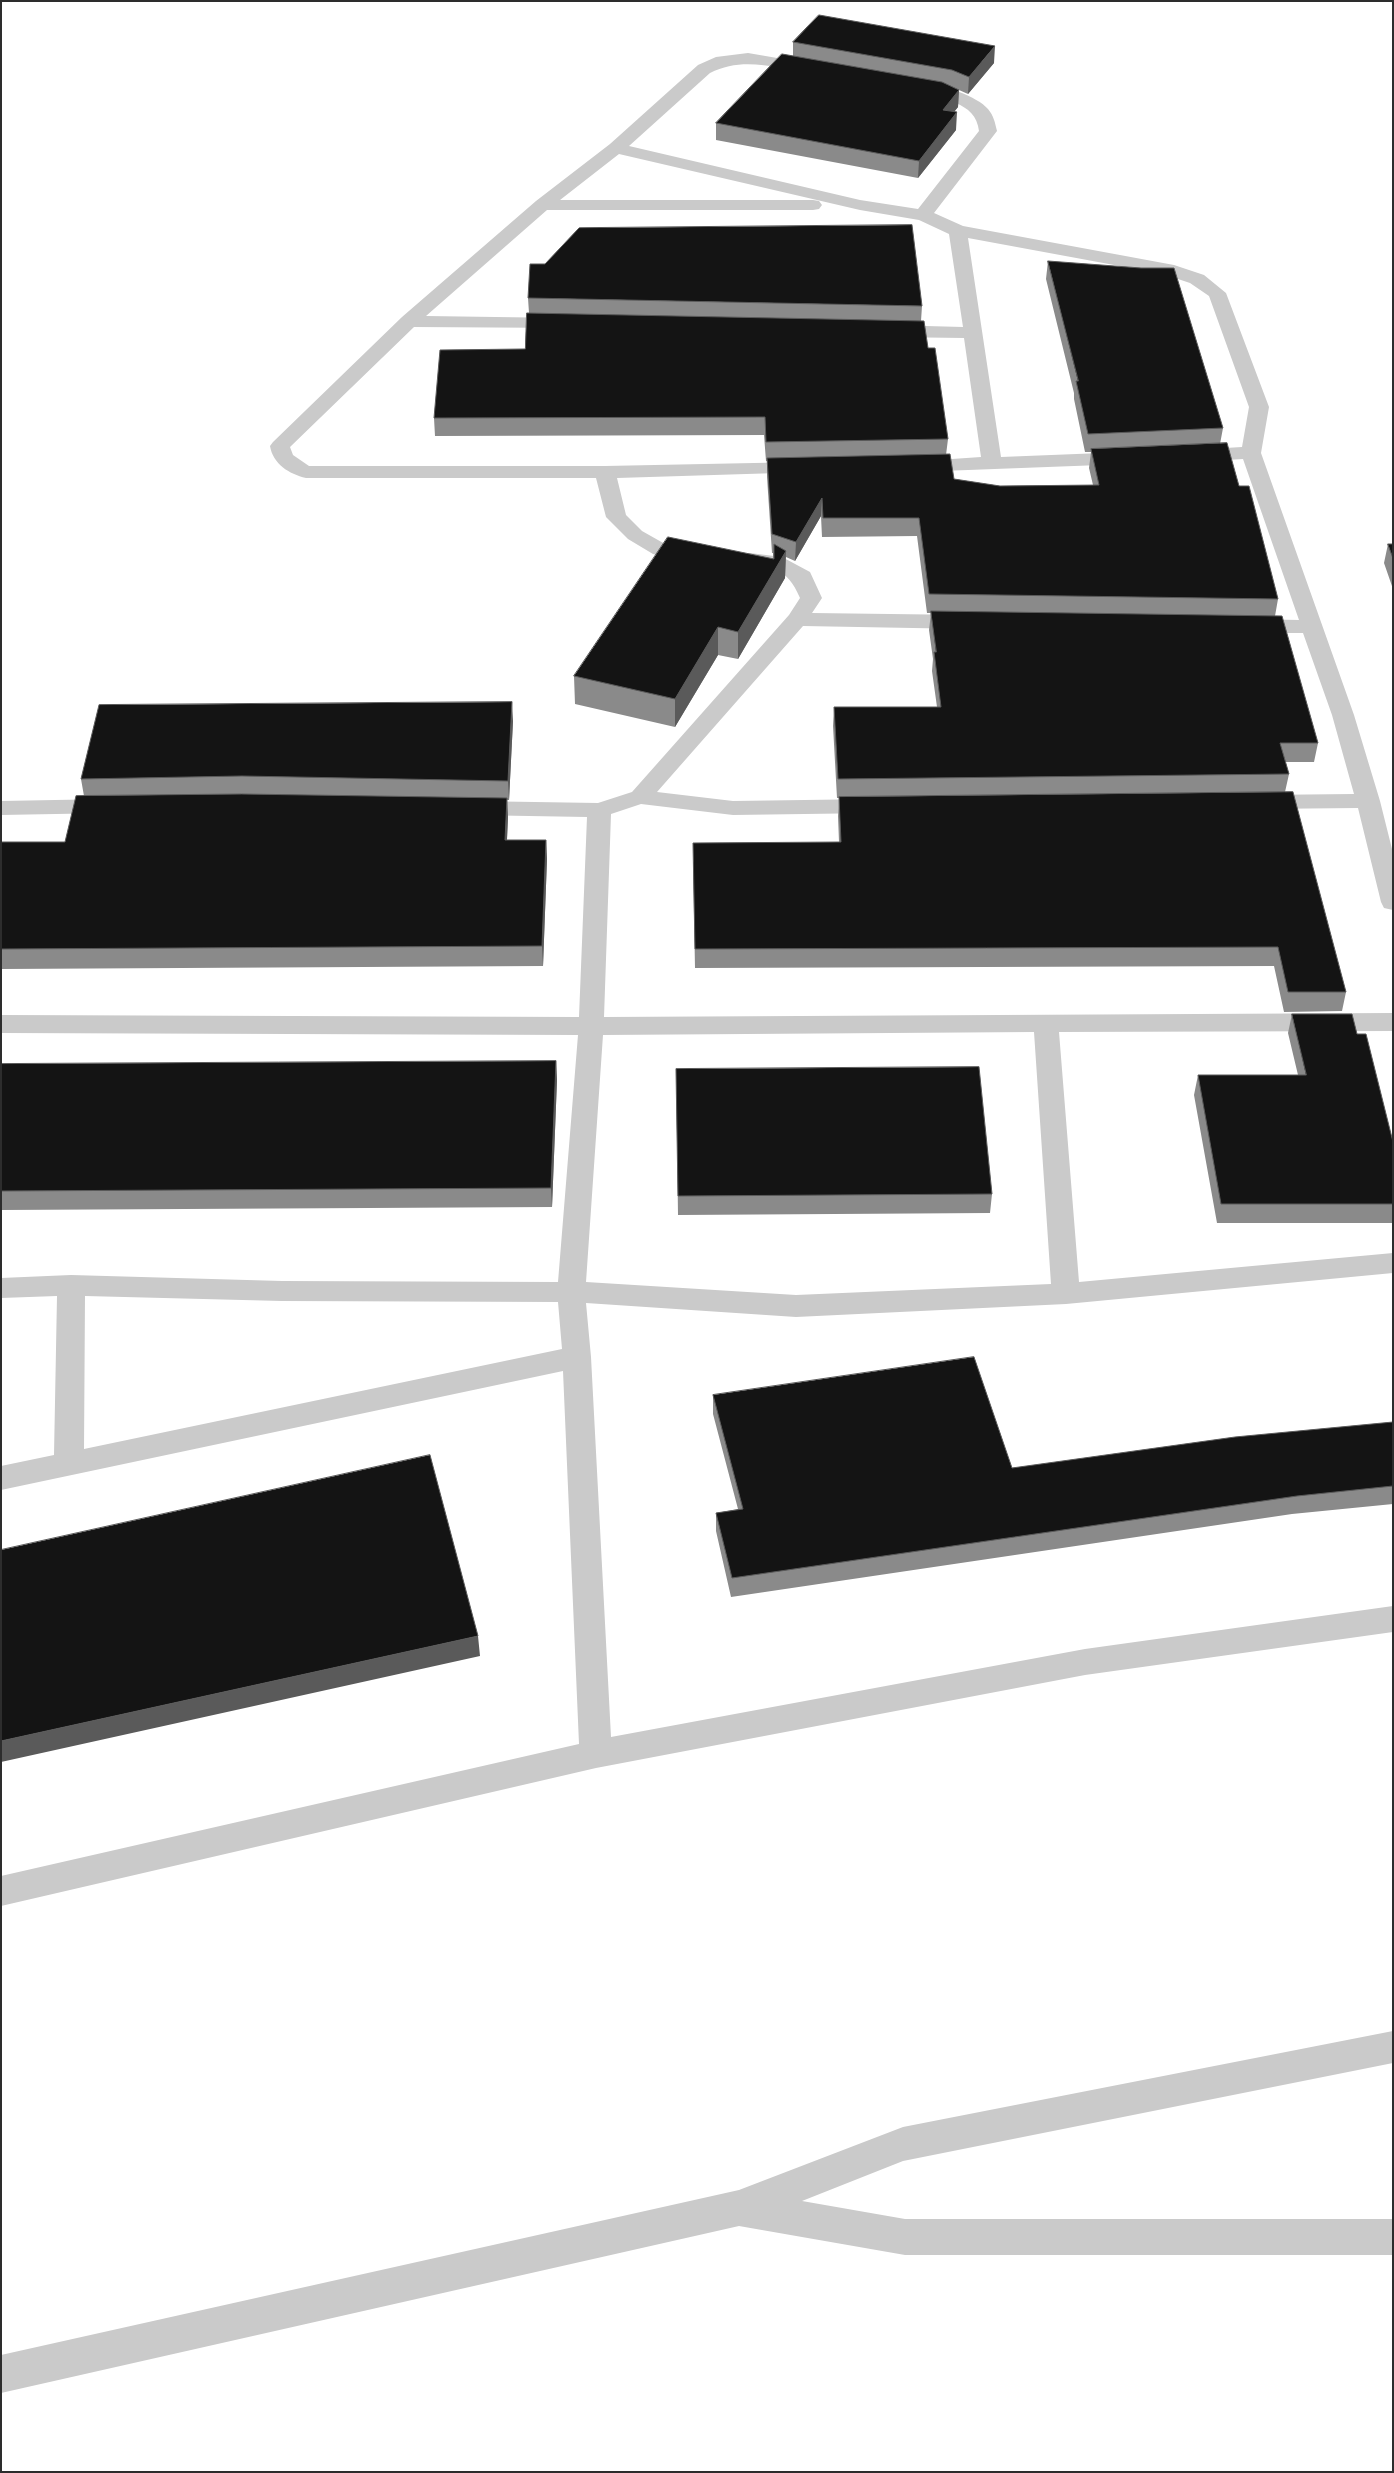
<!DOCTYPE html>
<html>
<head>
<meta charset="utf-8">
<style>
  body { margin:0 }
  #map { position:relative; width:1394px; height:2473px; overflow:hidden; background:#fff; font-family:"Fira Sans Condensed",sans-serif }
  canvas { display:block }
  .frame { position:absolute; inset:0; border:2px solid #2d2d2d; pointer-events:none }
</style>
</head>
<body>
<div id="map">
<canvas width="1394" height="2473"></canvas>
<div class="frame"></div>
</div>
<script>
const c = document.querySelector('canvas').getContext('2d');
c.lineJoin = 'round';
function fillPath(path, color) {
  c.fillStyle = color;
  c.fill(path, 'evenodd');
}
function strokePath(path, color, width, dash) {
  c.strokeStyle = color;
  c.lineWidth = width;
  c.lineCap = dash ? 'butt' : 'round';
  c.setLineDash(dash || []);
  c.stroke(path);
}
const street = new Path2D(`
  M748,53L812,64L818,65L820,69L818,73L812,74C777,68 743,56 710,73L629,146L860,200L918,209L979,131C976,101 941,99 917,93L915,89L917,85C934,81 976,95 988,109C994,116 995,123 997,131L934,213L963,226L1174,265L1204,275L1226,293L1269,407L1261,453L1354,715L1380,801L1393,853V910L1384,908L1381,902L1358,808L1259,809L1251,807L1247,802L1251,797L1259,795L1354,794L1332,715L1303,633H1248L1240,631L1237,626L1240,621L1248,619L1299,620L1243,459L1192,462L1185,460L1182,456L1185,452L1192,450L1242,447L1249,407L1209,296L1190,283L1163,274L968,238L1001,457L1127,452L1134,454L1137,458L1134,462L1127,464L915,472L908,470L905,466L908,462L981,457L964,338L888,337L881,335L879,331L881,327L888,325L963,327L949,234L919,220L860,210L619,154L560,200H813L819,201L822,205L819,209L813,210H547L426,316L565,318L572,320L574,324L572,328L414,327L290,447L293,455L309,466H605L804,462L811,464L814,468L811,472L617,478L626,515L642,531L665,544L704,550L708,554L704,558L697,560L660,556L653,554L628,539L606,517L596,478H306C289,474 273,464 270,446L273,442L402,317L536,201L610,144L698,65L716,57Z
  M750,553L782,557L810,572L822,598L812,613L968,615L976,617L979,622L976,627L968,629L803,626L657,792L733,801L876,799L884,801L888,806L884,811L876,813L733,815L641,804L611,814L604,1017L1393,1013V1031L1059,1032L1079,1282L1393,1253V1273L1066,1304L796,1317L586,1303L591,1357L611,1737L1085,1649L1393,1606V1632L1085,1675L596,1768L1,1906V1876L579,1744L563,1371L1,1490V1466L54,1455L57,1296L1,1298V1278L71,1275L282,1281L558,1282L578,1035L1,1033V1015L579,1017L587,817L471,815L463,813L459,808L463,803L471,801L598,803L632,792L789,615L800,598C786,565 773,571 743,563L739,559L743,555ZM1034,1032L1051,1284L796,1295L586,1282L603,1035ZM85,1296L282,1301L558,1302L562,1349L84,1449Z
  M110,799L118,801L122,806L118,811L110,813L1,815V801Z
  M1393,2031V2063L903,2161L802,2201L905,2219H1393V2255H905L739,2226L1,2393V2355L739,2190L903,2127Z`);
const wall = new Path2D(`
  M793,42L994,63L968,94L959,90L958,107L954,112L956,130L918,178L716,140V123L793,56Z
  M1048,261L1223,428L1220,444L1239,486L1278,599L1275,616L1318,743L1314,762H1285L1289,774L1285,792L1346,992L1342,1011L1284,1012L1274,966L695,968L693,862L839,842L838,816L839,798H837L833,726L834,707H937L932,671L933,659L929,630L931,613H927L917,536L822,537L821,516L795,561L786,557L785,578L738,659L718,655L675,727L575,704L574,676L773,558V553H772L767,477V461H766L764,435L435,436L434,418L525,349L529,313L528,298L922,306L921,321L928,348L948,439L946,455L954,479L1000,486L1093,485L1089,468L1091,452H1085L1074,399V393L1046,279Z
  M1388,544H1393V589L1384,563Z
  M513,721L509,800H507L508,817L507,840H546L547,859L543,966L1,969V842H65L84,796L81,779Z
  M1292,1014L1357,1034L1393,1142V1223H1217L1194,1095L1198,1075H1298L1288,1033Z
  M556,1061L557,1080L552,1207L1,1210V1064Z
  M676,1069L992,1194L990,1213L678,1215Z
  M713,1395L1012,1468L1393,1422V1504L1292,1514L731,1597L716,1531V1513L738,1509L713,1414Z`);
const shadedWall = new Path2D(`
  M995,46L994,63L968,94L969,77Z
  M959,90L958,107L942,127L943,110Z
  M957,112L956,130L918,178L919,161Z
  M822,498L821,516L795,561L796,542Z
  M786,551L785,578L738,659V632Z
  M718,627V655L675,727V699Z
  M512,702L513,721L509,800L508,781Z
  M507,798L508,817L506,859L505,840Z
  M546,840L547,859L543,966L542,946Z
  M556,1061L557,1080L552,1207L551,1188Z
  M478,1636L480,1656L1,1762V1741Z`);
const building = new Path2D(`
  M819,15L995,46L969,77L952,70L793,42Z
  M782,54L942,82L959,90L943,110L957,112L919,161L716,123Z
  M912,225L922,306L528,298L530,264H545L579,228Z
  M1048,261L1141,268H1174L1223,428L1088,434L1076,381H1078Z
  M527,313L924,321L928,348H935L948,439L766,442L765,417L434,418L440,350L525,349Z
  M1227,443L1239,486H1249L1278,599L929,594L919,518H823L822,498L796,542L772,534L767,458L950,454L954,479L1000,486L1099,485L1091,449Z
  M668,537L774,559V544L786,551L738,632L718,627L675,699L574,676Z
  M1388,544H1393V558Z
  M931,611L1282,616L1318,743H1280L1289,774L838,779L834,707H941L934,652H936Z
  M512,702L508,781L242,776L81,779L99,705Z
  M1293,792L1346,992H1288L1278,947L695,949L693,843L841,842L839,797Z
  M242,794L507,798L505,840H546L542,946L1,949V842H65L76,796Z
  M1292,1014H1352L1357,1034H1366L1393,1142V1204H1221L1198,1075H1306Z
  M556,1061L551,1188L1,1191V1064Z
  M979,1067L992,1194L678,1196L676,1069Z
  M974,1357L1012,1468L1235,1437L1393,1422V1486L1297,1496L732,1578L716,1513L743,1509L713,1395Z
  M430,1455L478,1636L1,1741V1550Z`);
fillPath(street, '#cacaca');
fillPath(wall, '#8a8a8a');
fillPath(shadedWall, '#5a5a5a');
fillPath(building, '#141414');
strokePath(building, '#5a5a5a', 1);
</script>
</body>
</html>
